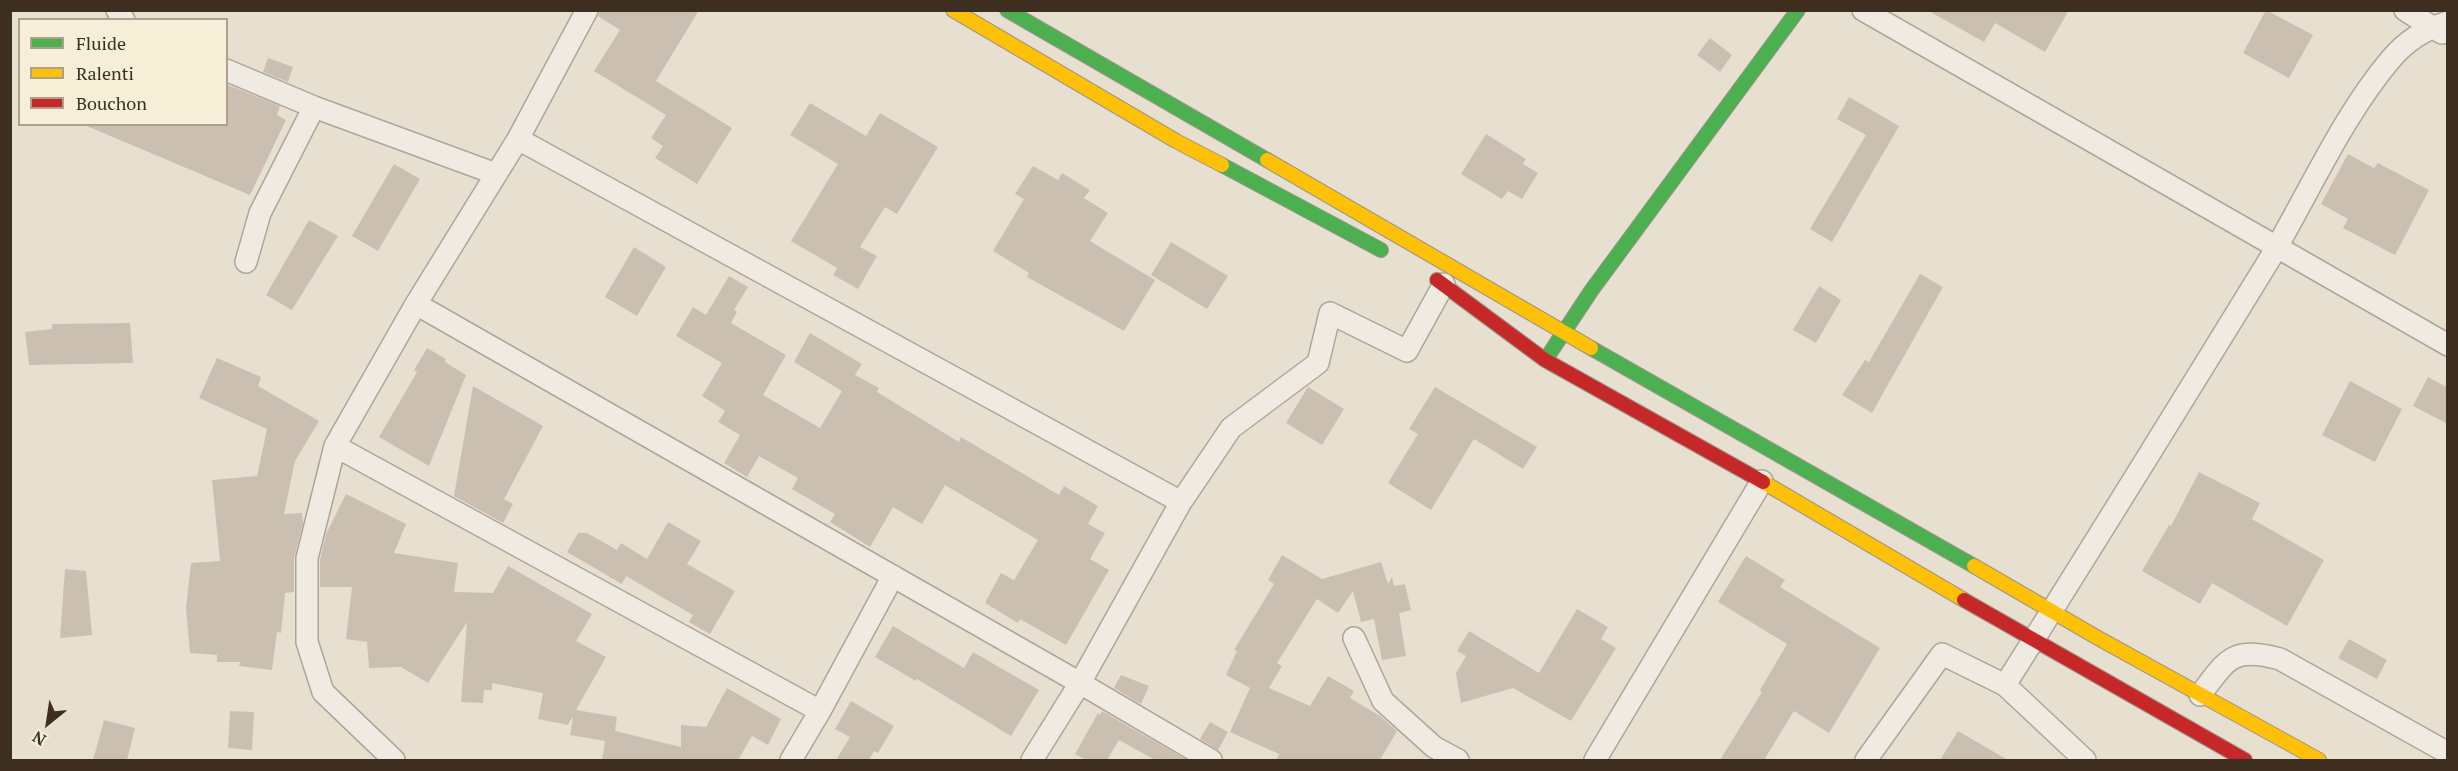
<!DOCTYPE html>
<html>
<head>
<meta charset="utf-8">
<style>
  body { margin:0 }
  #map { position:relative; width:2458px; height:771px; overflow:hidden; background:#e7e0d1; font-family:"PT Serif",serif }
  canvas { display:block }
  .frame { position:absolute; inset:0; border:12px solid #3d2e20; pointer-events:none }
  .legend { position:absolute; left:18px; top:18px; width:210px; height:108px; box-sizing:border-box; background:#f7eed8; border:2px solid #ada18e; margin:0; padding:8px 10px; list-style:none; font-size:18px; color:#3d2e20 }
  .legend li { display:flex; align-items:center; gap:12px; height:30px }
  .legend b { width:30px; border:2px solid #ada18e }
  .north { position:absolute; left:18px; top:693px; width:60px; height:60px; -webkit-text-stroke:4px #f7eed8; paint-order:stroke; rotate:210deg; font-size:16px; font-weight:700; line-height:24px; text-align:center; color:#3d2e20 }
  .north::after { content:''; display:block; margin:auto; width:21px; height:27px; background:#3d2e20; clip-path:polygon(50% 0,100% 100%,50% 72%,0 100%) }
</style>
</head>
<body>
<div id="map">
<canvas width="2458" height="771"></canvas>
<div class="frame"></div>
<ul class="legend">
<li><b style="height:8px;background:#4caf50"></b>Fluide</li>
<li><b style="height:8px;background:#ffc107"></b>Ralenti</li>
<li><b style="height:8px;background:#c62828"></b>Bouchon</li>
</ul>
<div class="north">N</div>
</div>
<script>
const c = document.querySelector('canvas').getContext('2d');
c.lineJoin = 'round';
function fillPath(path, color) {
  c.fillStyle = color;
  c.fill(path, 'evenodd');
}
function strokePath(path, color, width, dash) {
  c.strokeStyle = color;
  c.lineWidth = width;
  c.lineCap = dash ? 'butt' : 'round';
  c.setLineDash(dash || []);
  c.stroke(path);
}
const building = new Path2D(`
  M600,10H699L656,81L732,128L697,184L655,158L663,146L651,138L666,115L594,71L620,30L598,16Z
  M1927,10H2069L2045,52L1995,23L1984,42Z
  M2266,10L2313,35L2289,78L2243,53Z
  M1710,38L1732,55L1720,72L1697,55Z
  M268,58L293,67L288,82L263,72Z
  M226,84L280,106L277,115L286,120L250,195L82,124H226Z
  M1849,97L1899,126L1832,242L1810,229L1866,135L1837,119Z
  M810,103L866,136L880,113L938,147L897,214L885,207L860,247L877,256L858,289L833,275L837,268L791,241L838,164L790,135Z
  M1486,134L1526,159L1523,164L1538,173L1522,199L1508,191L1502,199L1461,174Z
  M2348,154L2374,168L2378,163L2429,190L2395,255L2343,228L2348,219L2321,204Z
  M394,164L420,179L378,251L352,236Z
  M1033,166L1058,180L1062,173L1090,190L1084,198L1108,213L1090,241L1155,280L1124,331L1027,277L1029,273L993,251L1024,199L1015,194Z
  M309,220L338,236L292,310L266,295Z
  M1171,242L1228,276L1207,309L1151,275Z
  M634,247L666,267L637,316L605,297Z
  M1920,274L1943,287L1872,413L1842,395L1865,360L1869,362Z
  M729,276L748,287L734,310L737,312L731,323L786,355L763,395L820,428L842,391L794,362L810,333L862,364L855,375L879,388L877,392L959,442L961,437L1059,495L1064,486L1098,506L1088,524L1105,533L1090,559L1109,570L1066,645L1020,619L1018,623L985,603L1001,573L1014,580L1038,540L945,485L922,524L893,507L870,547L830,522L835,514L792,489L798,478L759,456L747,477L724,463L740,435L718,422L725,411L702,396L722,363L676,336L693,307L706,315Z
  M1819,286L1841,300L1816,343L1793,330Z
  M130,323L133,363L29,365L25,332L52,329V324Z
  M427,348L446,359L445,362L466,375L429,466L379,437L417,372L414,370Z
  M217,358L261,377L258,386L319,421L295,461L284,514L302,513L303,523L294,558V592L285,593L281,633L277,632L272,670L239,666L240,662H217V655L190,653L186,608L191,563L220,561L212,480L257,476L267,429L199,398Z
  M2428,377L2448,388V424L2413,406Z
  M2350,381L2402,409L2375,462L2322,435Z
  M473,386L543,426L504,499L513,504L503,523L454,496Z
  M1308,387L1344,409L1322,445L1286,423Z
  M1435,387L1537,447L1523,469L1474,439L1431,510L1388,483L1418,434L1409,429Z
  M2199,472L2260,503L2252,519L2324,560L2287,626L2212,583L2200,604L2142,571L2169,525L2171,526Z
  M346,494L406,524L394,553L458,563L454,592L493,593L508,566L592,614L576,641L606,657L576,710L617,717L615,731L681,747V725L706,727L727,688L781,719L768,745L752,736L738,760H602L605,741L570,735L573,716L568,725L538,719L543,693L492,683V690H484L483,703L461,702L467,622L428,683L401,667L369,668L367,642L346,639L352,587H320V560L326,534Z
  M668,522L701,541L687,564L735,591L710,634L689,622L693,615L626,576L622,584L567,552L578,533H587L617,550L621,543L647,559Z
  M1282,555L1322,579L1381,562L1388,584L1392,577L1394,586L1405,584L1411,610L1399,613L1406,656L1382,660L1374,619L1361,622L1353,591L1338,613L1317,599L1277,663L1282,666L1269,688L1310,706L1328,676L1354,691L1350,698L1380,716L1397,731L1380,760H1276L1279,754L1230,732L1250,688L1226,675L1237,651L1234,650L1274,584L1268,580Z
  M1746,556L1785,580L1780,587L1880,648L1829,733L1794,711L1764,760H1720L1762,692L1760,690L1787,644L1718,602Z
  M65,569L86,571L92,635L60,638Z
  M1577,609L1608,627L1601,639L1616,648L1571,721L1513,688L1461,703L1456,673L1466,656L1457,651L1469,631L1539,673Z
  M893,626L964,668L973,652L1039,690L1011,736L917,679L916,681L875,657Z
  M2349,639L2387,660L2377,679L2338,658Z
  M1121,675L1149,686L1141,704L1114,688Z
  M851,701L894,726L878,753L874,751L869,760H836L850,737L835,729Z
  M230,711L254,712L252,750L228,748Z
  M1102,711L1187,760H1155L1119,740L1107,760H1086L1075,754L1098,713L1100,715Z
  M104,720L135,728L127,760H93Z
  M1210,722L1228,732L1218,750L1200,739Z
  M1958,731L2008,760H1940Z`);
const street = new Path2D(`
  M117,10L124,20
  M1863,10L2448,345
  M2405,10L2442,33
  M226,70L314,107L496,174
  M518,139L1181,502
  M246,262L260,213L314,107
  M416,304L1080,683L1211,760
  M335,446L820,711
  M1354,638L1383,701L1434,747L1458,760
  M2005,685L2085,760
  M2200,695C2227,660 2231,646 2280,659L2448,753
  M394,760L323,692L307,642V558L335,446L416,304L518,139L587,10
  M791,760L820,711L893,576
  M1032,760L1080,683L1181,502L1231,428L1318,363L1330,313L1407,351L1444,284
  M1595,760L1762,481
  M1866,760L1942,654L2005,685C2095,543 2183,400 2271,257C2310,191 2342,117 2391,59C2406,41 2425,29 2448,22`);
const fast = new Path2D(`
  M1007,10L1267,160
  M1222,165L1381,250
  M1591,348L1974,566
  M1550,353L1591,291L1798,10`);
const slow = new Path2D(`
  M953,10L1176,141L1222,165
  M1267,160L1591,348
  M1763,482L1964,600
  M1974,566L2098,638L2319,760`);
const jam = new Path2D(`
  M1437,280L1545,360L1763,482
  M1964,600L2245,760`);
fillPath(building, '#cbbfb2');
strokePath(street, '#ada599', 24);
strokePath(fast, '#9c958a', 16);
strokePath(slow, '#9c958a', 16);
strokePath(jam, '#9c958a', 16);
strokePath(street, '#efebe3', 21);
strokePath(fast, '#4caf50', 14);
strokePath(slow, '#ffc107', 14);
strokePath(jam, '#c62828', 14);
</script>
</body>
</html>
